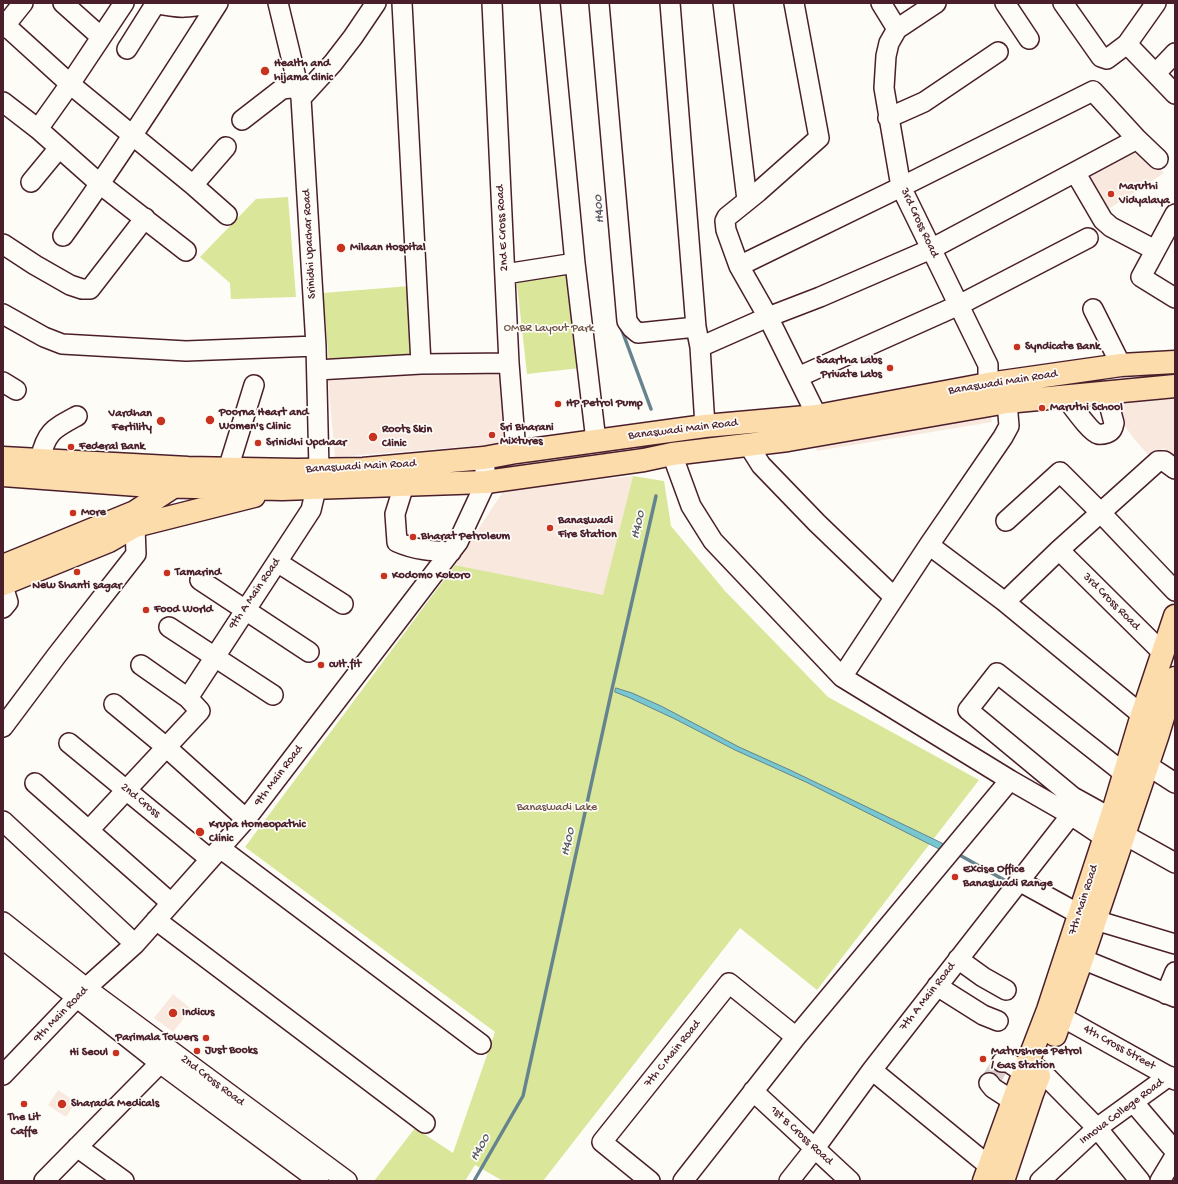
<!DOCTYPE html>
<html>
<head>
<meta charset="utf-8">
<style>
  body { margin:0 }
  #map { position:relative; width:1178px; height:1184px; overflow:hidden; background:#fdfcf7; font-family:"Gochi Hand",sans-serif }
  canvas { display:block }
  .frame { position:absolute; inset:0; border:4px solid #4a1f2b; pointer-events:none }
</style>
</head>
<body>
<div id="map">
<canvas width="1178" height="1184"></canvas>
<div class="frame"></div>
</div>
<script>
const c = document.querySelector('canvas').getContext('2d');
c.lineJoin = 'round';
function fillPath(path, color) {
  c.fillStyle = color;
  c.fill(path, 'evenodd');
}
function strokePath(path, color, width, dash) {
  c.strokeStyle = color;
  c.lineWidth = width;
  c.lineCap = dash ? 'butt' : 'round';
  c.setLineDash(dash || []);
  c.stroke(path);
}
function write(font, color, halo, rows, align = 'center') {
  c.font = font + ' "Gochi Hand",sans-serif';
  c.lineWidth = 3.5;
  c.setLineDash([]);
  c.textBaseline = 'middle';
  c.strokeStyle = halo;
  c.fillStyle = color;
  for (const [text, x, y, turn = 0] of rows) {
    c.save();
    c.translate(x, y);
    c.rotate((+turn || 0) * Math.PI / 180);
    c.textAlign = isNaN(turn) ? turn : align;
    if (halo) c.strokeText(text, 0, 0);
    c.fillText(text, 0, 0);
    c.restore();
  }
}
const built = new Path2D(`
  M1136,140L1164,173L1102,213L1077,174Z
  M504,367L511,443L335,457L328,381Z
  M1175,398V457L1163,448L1152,459L1135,440L1110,406L1157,399Z
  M990,414L992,422L817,451L815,443Z
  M633,476L603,596L455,565L504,490Z
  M173,994L191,1009L173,1032L154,1018Z
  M58,1090L76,1102L66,1117L48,1105Z`);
const green = new Path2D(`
  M288,197L296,297L231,299L230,283L200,257L256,199Z
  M569,270L580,368L527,374L516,276Z
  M410,286L416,356L329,363L323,293Z
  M633,476L664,481L671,526L725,591L828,697L979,780L817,990L740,928L543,1181H503L475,1165L465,1181H374L415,1128L453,1153L495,1032L245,847L455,565L603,595Z`);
const water = new Path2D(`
  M616,688L632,693L661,706L739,747L790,770L948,846L943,851L808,783L735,750L675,719L630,698L615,692Z`);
const stream = new Path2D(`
  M620,325L651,409
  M956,853L1006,881
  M474,1181L523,1096L612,689L656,496`);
const minorTunnel = new Path2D(`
  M989,1083L1002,1062`);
const minor = new Path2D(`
  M63,3L101,37
  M155,3C180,9 188,8 212,3
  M402,3L421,364
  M492,3L509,363L516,452
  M550,3L575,263L596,441
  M599,3L627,321L632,328L638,333L696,327
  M670,3L696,327L700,347L705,426
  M723,3L747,200
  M794,3L819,138L758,192L727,217L725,221L726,230L739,266L768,317L817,416
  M881,3L897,29
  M936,3L897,29L889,43L886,56L884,88L901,187L988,365V384
  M1005,3L1029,39
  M1063,3L1101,57L1107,59L1127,44L1156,3
  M5,25L70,84L193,185L227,215
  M3,28L23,3
  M1127,44L1175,94
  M127,49L156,3
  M1156,73L1175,53
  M301,98L333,63L353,37L376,3
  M3,102L38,129L100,184L186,251
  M888,118L924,102L998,52
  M242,120L282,89L299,87
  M38,129L70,84L124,3
  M1137,139L1158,159
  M1075,172L1103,220L1111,227L1155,250
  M31,182L59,148
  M193,185L226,147
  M1175,214L1141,277L1175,298
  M63,236C118,160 168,82 218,3
  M3,244L35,265L70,285L82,289H90L145,218
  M505,274L575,263
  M1093,309L1121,365
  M3,314L44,337L62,344L186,351L316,346
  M700,347L768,317L820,297L931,249L1137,139L1093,91L901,187L739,266
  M317,370L421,364L509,363
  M798,377L959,305L1088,238
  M3,382L16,390
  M1065,397C1071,404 1090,432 1098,434C1101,435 1104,434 1107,433C1112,431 1113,428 1114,423L1106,393
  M749,446L761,465L817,523L894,597
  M672,454L691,506L713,541L842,677L1010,780L1071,815L1104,837L1116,847
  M40,460C46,432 53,429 77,416
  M228,469L254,385
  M404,485L395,514L397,542C415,550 432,551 451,552
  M1006,521L1060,472L1100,512L1175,591
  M929,545L1005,602L1142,715
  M1059,550L1163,653
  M277,562L343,604
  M200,580L309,652
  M3,586L8,602L3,608
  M1005,602L1059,550L1158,461H1164L1175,469
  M169,627L273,695
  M842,677L929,545L1003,437L1009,426L1007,402
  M188,698L311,510L316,489L319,469L316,346L301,98L278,3
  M114,704L166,747L246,819
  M3,727L57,655L136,554L135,526
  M69,743L210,859
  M1147,765L1175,783
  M1125,774L997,673L968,710L1073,797L1111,818L1123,834L1175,863
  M35,783L171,903
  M3,821L135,944
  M89,830L200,711L188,698L141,665
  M220,848L481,1044
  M1019,881L1079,914
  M156,920L425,1123
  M1095,920L1175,944
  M3,922L86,988L347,1181
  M4,940L160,1063L319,1181
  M958,959L983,977L1006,990
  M1082,959L1175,997
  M937,986L983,1015L998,1021
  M1166,994L1175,972
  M1062,1017L1175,1080
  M1002,1062H1008L1024,1073
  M1029,1063L1041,1071L1097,1128L1140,1181
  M872,1070L989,1166
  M3,1075L86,988L135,944L246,819L458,542L486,482L484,458
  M989,1083L993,1088L1013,1101
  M753,1091L850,1181
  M1134,1103L1175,1151
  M77,1147L124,1181
  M44,1181L168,1055
  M650,1181L602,1142L729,983L796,1037
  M683,1181L796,1037L1010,780
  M789,1181L815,1148L872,1070L1071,815
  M1040,1181L1097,1128L1169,1076
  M1160,1181L1175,1156`);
const major = new Path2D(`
  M3,458L188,468L297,470L363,469L484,458L516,452L705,426L817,416L988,384L1121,365L1175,362
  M3,475L151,486L282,489L486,482L644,460L672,454L788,440L1007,402L1175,386
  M3,566L135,512L173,487L176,483
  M3,584L109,541L135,526L254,496
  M1055,1035L1082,959L1157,737L1175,678
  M984,1181L1013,1101L1048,1010L1112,815L1142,715L1175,616
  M1003,1181L1032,1094L1039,1076`);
const markers = [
  [265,71,5,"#c8321e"],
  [1111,194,4,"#c8321e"],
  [341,248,5,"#c8321e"],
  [1017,347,4,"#c8321e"],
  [890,368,4,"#c8321e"],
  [558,404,4,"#c8321e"],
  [1042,408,4,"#c8321e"],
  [210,420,5,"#c8321e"],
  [161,421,5,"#c8321e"],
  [492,435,4,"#c8321e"],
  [373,437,5,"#c8321e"],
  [258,443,4,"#c8321e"],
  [71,447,4,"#c8321e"],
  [73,513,4,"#c8321e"],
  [550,528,4,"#c8321e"],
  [413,537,4,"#c8321e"],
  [77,572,4,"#c8321e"],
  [167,573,4,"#c8321e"],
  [384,576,4,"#c8321e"],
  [146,610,4,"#c8321e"],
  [321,665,4,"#c8321e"],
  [200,832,5,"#c8321e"],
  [955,877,4,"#c8321e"],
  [173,1013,5,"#c8321e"],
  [206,1038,4,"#c8321e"],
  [197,1051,4,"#c8321e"],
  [116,1053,4,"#c8321e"],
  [983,1059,4,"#c8321e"],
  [24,1104,4,"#c8321e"],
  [62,1104,5,"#c8321e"]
];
const poiNames = [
  ["Health and",274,64],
  ["hijama clinic",274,78],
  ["Maruthi",1119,187],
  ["Vidyalaya",1119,201],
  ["Milaan Hospital",350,248],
  ["Syndicate Bank",1025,347],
  ["Saartha Labs",882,361,"right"],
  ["Private Labs",882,375,"right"],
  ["HP Petrol Pump",566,404],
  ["Maruthi School",1050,408],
  ["Poorna Heart and",219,413],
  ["Women's Clinic",219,427],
  ["Vardhan",152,414,"right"],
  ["Fertility",152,428,"right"],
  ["Sri Bharani",500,428],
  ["Mixtures",500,442],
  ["Roots Skin",382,430],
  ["Clinic",382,444],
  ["Srinidhi Upchaar",266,443],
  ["Federal Bank",79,447],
  ["More",81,513],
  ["Banaswadi",558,521],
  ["Fire Station",558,535],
  ["Bharat Petroleum",421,537],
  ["Tamarind",175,573],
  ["Kodomo Kokoro",392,576],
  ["New Shanti sagar",77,586,"center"],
  ["Food World",154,610],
  ["cult.fit",329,665],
  ["Krupa Homeopathic",209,825],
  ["Clinic",209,839],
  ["Excise Office",963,870],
  ["Banaswadi Range",963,884],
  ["Indicus",182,1013],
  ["Parimala Towers",198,1038,"right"],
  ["Just Books",205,1051],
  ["Matrushree Petrol",991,1052],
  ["/ Gas Station",991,1066],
  ["Hi Seoul",108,1053,"right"],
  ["Sharada Medicals",71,1104],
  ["The Lit",24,1118,"center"],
  ["Caffe",24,1132,"center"]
];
const streetNames = [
  ["3rd Cross Road",919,223,65],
  ["2nd E Cross Road",503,228,-93],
  ["Srinidhi Upachar Road",310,244,-93],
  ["Banaswadi Main Road",1003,383,-9],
  ["Banaswadi Main Road",683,430,-7],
  ["Banaswadi Main Road",361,467,-3],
  ["9th A Main Road",255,594,-56],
  ["3rd Cross Road",1111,602,45],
  ["9th Main Road",279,776,-53],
  ["2nd Cross",140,801,39],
  ["7th Main Road",1084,900,-72],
  ["7th A Main Road",928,997,-52],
  ["9th Main Road",61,1015,-46],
  ["4th Cross Street",1119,1048,29],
  ["7th C Main Road",673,1054,-51],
  ["2nd Cross Road",212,1081,37],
  ["Innova College Road",1122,1112,-37],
  ["1st B Cross Road",801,1136,43]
];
const parkNames = [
  ["OMBR Layout Park",549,329],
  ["Banaswadi Lake",557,808]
];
const waterNames = [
  ["H400",600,209,-95],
  ["H400",639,525,-77],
  ["H400",569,842,-77],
  ["H400",481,1148,-60]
];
fillPath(built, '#f9e8de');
fillPath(green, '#dae699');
fillPath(water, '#77c7d1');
strokePath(water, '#65848f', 1);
strokePath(stream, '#65848f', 3.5);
strokePath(minorTunnel, '#d9d0ce', 19, [19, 10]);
strokePath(minor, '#4a1f2b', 22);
strokePath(major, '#4a1f2b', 25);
strokePath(minor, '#fdfcf7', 19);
strokePath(major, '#fddcac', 22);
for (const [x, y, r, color] of markers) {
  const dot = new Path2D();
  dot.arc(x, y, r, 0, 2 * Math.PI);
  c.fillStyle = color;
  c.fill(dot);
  strokePath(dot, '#fdfcf7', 1.5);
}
write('bold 12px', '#4a1f2b', '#fdfcf7', poiNames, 'left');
write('12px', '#4a1f2b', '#fdfcf7', streetNames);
write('12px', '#6e5146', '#fdfcf7', parkNames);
write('italic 13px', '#5a5a65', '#fdfcf7', waterNames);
</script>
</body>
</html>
